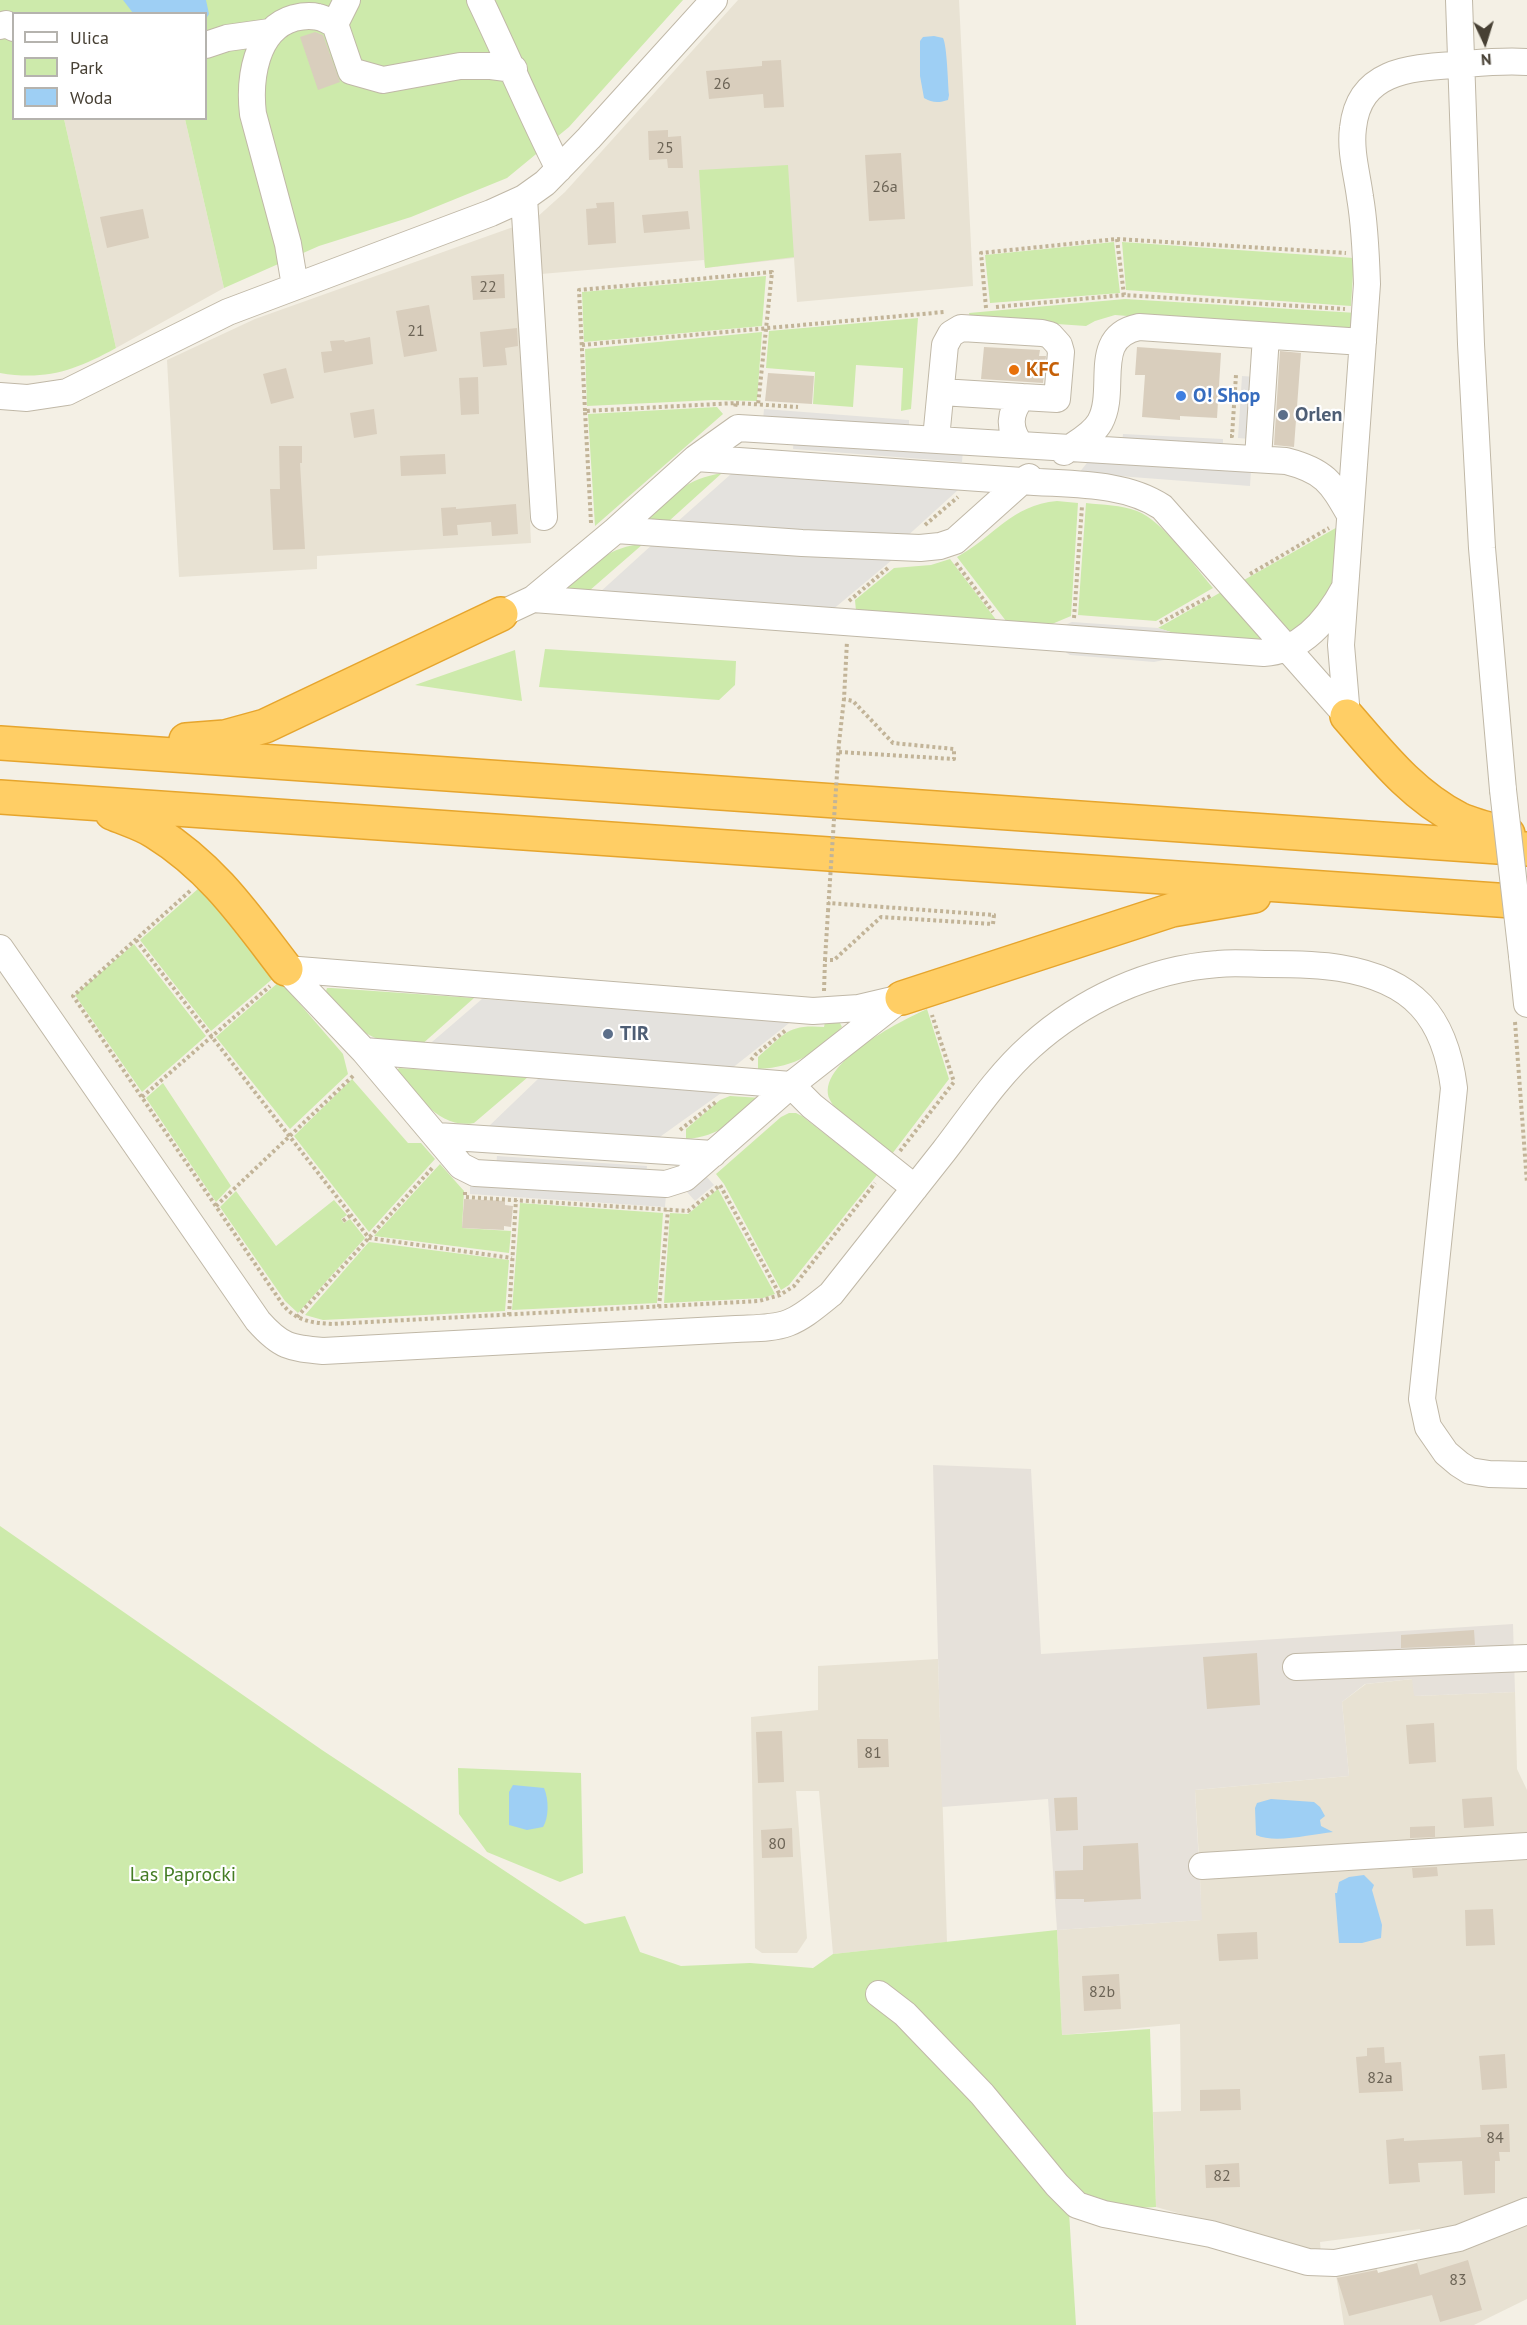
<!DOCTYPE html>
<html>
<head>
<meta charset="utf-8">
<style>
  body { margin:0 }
  #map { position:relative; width:1527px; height:2325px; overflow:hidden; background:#f4f0e5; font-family:"PT Sans",sans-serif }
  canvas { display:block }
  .legend { position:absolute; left:12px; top:12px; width:195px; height:108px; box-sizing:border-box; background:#fff; border:2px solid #b5b3ae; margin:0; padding:8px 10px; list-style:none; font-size:18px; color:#474034 }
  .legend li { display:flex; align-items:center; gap:12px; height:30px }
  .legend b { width:30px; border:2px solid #b5b3ae }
  .north { position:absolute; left:1455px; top:12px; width:60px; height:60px; -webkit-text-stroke:4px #fff; paint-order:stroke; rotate:176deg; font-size:16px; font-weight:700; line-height:24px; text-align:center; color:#474034 }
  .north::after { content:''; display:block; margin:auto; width:21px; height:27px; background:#474034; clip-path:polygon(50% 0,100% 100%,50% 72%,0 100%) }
</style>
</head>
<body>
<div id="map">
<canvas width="1527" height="2325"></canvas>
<ul class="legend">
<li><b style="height:8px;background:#fff"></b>Ulica</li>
<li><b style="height:16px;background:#cdeaab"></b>Park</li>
<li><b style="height:16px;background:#9ecff4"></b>Woda</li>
</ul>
<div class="north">N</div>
</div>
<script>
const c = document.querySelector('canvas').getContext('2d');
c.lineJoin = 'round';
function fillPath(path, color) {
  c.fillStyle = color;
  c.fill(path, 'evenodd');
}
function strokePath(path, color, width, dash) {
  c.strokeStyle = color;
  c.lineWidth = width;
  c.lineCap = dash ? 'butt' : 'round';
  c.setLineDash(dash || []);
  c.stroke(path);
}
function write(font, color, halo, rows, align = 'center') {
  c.font = font + ' "PT Sans",sans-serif';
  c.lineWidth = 4.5;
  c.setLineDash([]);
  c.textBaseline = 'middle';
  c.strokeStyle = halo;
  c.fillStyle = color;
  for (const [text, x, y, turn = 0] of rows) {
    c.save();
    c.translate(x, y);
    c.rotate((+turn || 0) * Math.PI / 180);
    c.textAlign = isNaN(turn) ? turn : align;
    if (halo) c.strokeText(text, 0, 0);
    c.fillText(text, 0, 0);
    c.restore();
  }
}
const residential = new Path2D(`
  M738,0H959L973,286L797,302L794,258L705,268L704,260L541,274L535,219L565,192Z
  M64,119H185L224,288L116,348Z
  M516,226L531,543L317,556V569L179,577L167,360L255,319Z
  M938,1659L947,1942L833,1954L819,1791H796L807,1938L797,1953H762L755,1948L751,1717L818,1710V1666Z
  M1413,1679L1415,1696L1515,1692L1517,1769L1527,1790V1836L1199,1858L1195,1790L1349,1776L1342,1702L1366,1684Z
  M1527,1852V2202L1421,2238L1420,2229L1320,2242L1321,2253L1156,2207L1153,2112L1181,2111L1180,2024L1062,2035L1057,1930L1201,1920L1200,1875Z
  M1527,2219V2299L1474,2325H1344L1336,2275L1376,2266L1378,2273L1417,2263L1415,2259Z`);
const industrial = new Path2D(`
  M933,1465L1031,1469L1041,1654L1513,1624L1515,1692L1414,1696L1412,1679L1365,1684L1342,1702L1349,1776L1195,1790L1202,1920L1057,1930L1048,1799L942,1807Z`);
const green = new Path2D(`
  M0,0H683L569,127L507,178L411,217L319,246L224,288L185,119L206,118V14H14V118L64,119L116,348C76,370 46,381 0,373Z
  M788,165L794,257L705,268L699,170Z
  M1114,242L1120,293L990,303L985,255Z
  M1122,242L1354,258L1351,306L1126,290Z
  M766,276L762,326L584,342L582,292Z
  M1125,299L1357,313L1355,327L1345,333L1115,315L1095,321L1086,326L970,318L969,313Z
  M918,318L911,409L901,411L903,368L856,365L853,407L813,404L815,372L766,368L769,331Z
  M762,332L757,401L713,400L587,406L585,349Z
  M717,407L723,414L595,526L588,414Z
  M722,473L669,521L649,520L648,517C674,493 687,479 722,473Z
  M1057,501L1078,503L1071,616L1052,624L1006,621L957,557C994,537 1011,505 1057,501Z
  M1086,503C1103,505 1121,505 1137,511C1163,521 1195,567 1213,588L1156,621L1078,615Z
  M1341,525L1334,586L1320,612L1290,633L1244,580Z
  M643,544L589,591L568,589V585C591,565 611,546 643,544Z
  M950,559L997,621L856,611L855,600L894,568L931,565Z
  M1223,591L1264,640H1196L1158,628Z
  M545,649L736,661L735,685L719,700L539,687Z
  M515,650L522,701L415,685Z
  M199,888L276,976L211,1031L140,940Z
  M134,944L206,1036L142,1092L75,995Z
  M280,981L343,1054L348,1074L290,1129L216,1037Z
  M327,988H331L474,998L420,1046C407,1044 394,1044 382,1040C360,1035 338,1010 326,991Z
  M927,1009L949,1079L892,1154C876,1141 838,1117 830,1100C813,1065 902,1020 927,1009Z
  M825,1022L840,1023L842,1027C814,1053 798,1067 758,1069V1057C785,1034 787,1024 824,1027Z
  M399,1068L528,1077L474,1123C440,1130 415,1093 396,1071Z
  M352,1079L408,1143H421L435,1159L369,1232L294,1136Z
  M163,1083L231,1186L216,1202L146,1098Z
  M730,1096L761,1098C737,1119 719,1137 686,1139V1129L720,1100Z
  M789,1113H796L802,1116L877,1175L789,1285L781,1290L724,1184L716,1174L781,1117Z
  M440,1164L464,1191L462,1228L511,1231L509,1253L374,1236Z
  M718,1189L775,1294L763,1298L664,1303L670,1213L688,1214Z
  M236,1191L276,1246L334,1200L347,1215L341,1219L344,1223L350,1219L365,1238L298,1313L285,1301L220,1207Z
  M520,1203L663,1213L657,1303L512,1310Z
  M369,1242L509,1260L505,1311L323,1320L305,1315Z
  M0,1526L322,1750L585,1924L625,1916L640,1952L681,1966L750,1963L813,1968L833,1954L1057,1930L1062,2035L1150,2029L1156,2207L1069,2212L1076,2325H0Z
  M458,1768L581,1773L583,1873L560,1882L487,1852L459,1814Z`);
const parking = new Path2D(`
  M1242,376L1255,377L1250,439L1238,438Z
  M764,409L909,420V432L763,420Z
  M1123,434L1223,439V449L1122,444Z
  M794,437L963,450L962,462L793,449Z
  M1090,459L1251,470L1250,486L1079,473Z
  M731,474L958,490L904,539L676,523Z
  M654,543L892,560L831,611L599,593Z
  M1072,622L1158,628L1196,640L1053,630Z
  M1051,643L1193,654L1154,662L1070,655Z
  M482,999L793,1020L731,1069L425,1048Z
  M539,1078L724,1091L657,1139L487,1128Z
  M497,1156L647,1166L646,1178L496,1168Z
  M706,1176L714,1185L695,1201L687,1192Z
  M470,1182L666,1195L665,1207L470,1194Z`);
const water = new Path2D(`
  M123,0H206L209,14L206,19V14L133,13Z
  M934,36L943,38C947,45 948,84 949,95L948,100C939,103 932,103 924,98L920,76V41L923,37Z
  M513,1785L544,1788C549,1799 549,1818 543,1827L527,1830L509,1825V1792Z
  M1271,1799L1314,1802L1320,1807L1325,1816L1320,1820L1321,1826L1333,1832C1312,1834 1275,1844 1256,1835L1255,1808L1257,1803Z
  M1364,1875L1374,1885L1372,1890L1382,1925L1381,1938L1362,1943H1339L1335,1893H1337L1339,1882L1349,1877Z`);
const building = new Path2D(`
  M315,32L323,35L340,82L318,90L300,37Z
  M781,60L784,107L764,108L763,94L709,99L706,71L762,66V61Z
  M668,130V137L681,136L683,168H668L667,159L649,160L648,131Z
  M901,153L905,219L869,221L865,155Z
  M614,202L616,243L588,245L586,209L597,208L596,203Z
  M143,209L149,238L107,248L100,217Z
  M688,211L690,229L644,233L642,215Z
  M504,274L505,298L473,300L471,276Z
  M429,305L437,351L404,357L396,311Z
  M517,328L518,346L505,348L507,365L483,367L480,332Z
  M370,337L373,364L324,373L321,352L332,351L330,341L344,340L345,342Z
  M984,347L1040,350L1039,356H1046L1043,383L981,379Z
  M1137,347L1221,353L1217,418L1180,416V420L1142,417L1145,375H1135Z
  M1280,351L1301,353L1294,447L1274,445Z
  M286,368L294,398L271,404L263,374Z
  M768,373L814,376L812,404L765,401Z
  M478,377L479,414L461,415L459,378Z
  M374,409L377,434L354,438L350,413Z
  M279,446H302V463H300L305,549L273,550L270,489H280Z
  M445,454L446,474L401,476L400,456Z
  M516,504L518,534L492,536L491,522L457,525L458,535L443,536L441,508L456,507V509Z
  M464,1199L505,1201V1205L513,1206L511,1227L504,1226V1230L462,1228Z
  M1474,1630L1475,1645L1401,1648V1635Z
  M1257,1653L1260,1705L1207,1709L1203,1657Z
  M1434,1723L1436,1762L1409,1764L1406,1725Z
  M782,1731L784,1782L758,1783L756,1732Z
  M857,1739H888L889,1767L858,1768Z
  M1077,1797L1078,1830L1056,1831L1054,1798Z
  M1492,1797L1494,1826L1464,1828L1462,1799Z
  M1435,1826V1837L1410,1838V1827Z
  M792,1828L793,1857L762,1858L761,1830Z
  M1138,1843L1141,1899L1084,1902V1899H1056L1055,1871L1083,1870V1846Z
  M1437,1867L1438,1876L1413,1878L1412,1868Z
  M1493,1909L1495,1945L1466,1946L1465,1910Z
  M1257,1932L1258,1959L1219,1961L1217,1934Z
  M1119,1974L1121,2009L1084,2011L1082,1976Z
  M1384,2047L1385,2063L1401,2062L1403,2091L1359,2093L1356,2057L1367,2056V2048Z
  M1505,2054L1507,2088L1482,2090L1479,2056Z
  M1240,2089L1241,2110L1200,2111V2090Z
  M1509,2124L1510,2152H1499L1500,2161H1495V2193L1464,2195L1462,2161L1418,2163L1420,2182L1389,2184L1386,2140L1404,2138V2141L1481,2137L1480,2125Z
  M1239,2163L1240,2187L1206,2188L1205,2165Z
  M1468,2260L1482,2310L1440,2322L1432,2295L1349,2316L1337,2278L1377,2270L1378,2273L1417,2263L1420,2275Z`);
const path = new Path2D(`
  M1117,239L1124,295
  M996,307L1124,295L1345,309
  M986,308L981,253L1117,239L1346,253
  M582,345L944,312
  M736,403L798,407
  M585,411L579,290L772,272L758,405
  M1230,436H1232L1236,375
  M591,523L585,411L736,403L735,408
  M925,525L958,497
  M956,563L993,612
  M1250,574L1329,528
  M849,601L889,567
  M1074,618L1082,506
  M1160,623L1212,595
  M839,743L844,699
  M839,752L954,759V749L893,743L853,701L844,699L847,641
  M190,891L73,996L283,1305C296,1321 313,1323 332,1324L759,1301L780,1295L794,1286L875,1183
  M136,940L369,1238L512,1258
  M825,960L828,911
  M824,991L825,960H834L881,917L993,924L994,915L828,903
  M1515,1022L1527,1183
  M751,1060L755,1055L786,1030
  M142,1097L270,986
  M680,1130L717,1101
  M900,1151L954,1082L932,1015
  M465,1192V1197L688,1211L720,1185L780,1295
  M216,1206L354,1075
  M343,1221L351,1215
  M659,1307L668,1210
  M509,1315L516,1200
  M297,1317L434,1166`);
const minor = new Path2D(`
  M347,0L335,24L351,71L383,80L460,66H491L514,69
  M480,0C507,56 531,114 559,169
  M1459,0L1471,344L1482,548L1503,790
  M0,26L6,24L14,28
  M206,45L227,38L270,32
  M524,198L544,517
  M295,286L288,244L253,114C249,80 255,29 294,18C302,16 310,15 318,17C324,18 330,22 335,24
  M941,392L1022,397
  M0,396L27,398L67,392L228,312L491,213L524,198L545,183L589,138L714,0
  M936,439L945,345L951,334L961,328L1042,333L1050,335L1059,345L1061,352L1057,399L1022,397C1009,413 1008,429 1021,445
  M1064,452C1076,443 1092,436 1100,422C1118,389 1090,337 1139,327L1363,342
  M696,458L1022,481L1029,477
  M1258,458L1266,336
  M616,530L696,458L738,428L1286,461C1325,471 1331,482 1350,515
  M533,599L1264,653C1302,651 1328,619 1345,587
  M501,614L533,599L616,530L802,543L920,548L940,546L955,541L1022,481C1068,485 1123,481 1162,507L1347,716
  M1347,716L1341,645L1367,284C1366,254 1365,226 1360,197C1357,174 1350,151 1353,128C1359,71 1408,68 1454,65C1479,63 1502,60 1527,62
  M0,948L258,1321C281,1347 290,1348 323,1351L736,1329C753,1328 772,1329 788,1323C804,1317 818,1304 831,1294C869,1246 906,1199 944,1151C971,1116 997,1076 1031,1046C1082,1000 1149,969 1218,964C1234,962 1252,964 1268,964C1292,964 1317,964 1340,968C1413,980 1445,1016 1454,1088L1422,1399L1428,1427L1446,1453L1459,1464L1470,1471L1489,1474L1527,1475
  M1522,956L1527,1004
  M286,969L364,1051L461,1166L475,1173L666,1184L685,1178L791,1085L902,998
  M286,969L813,1011L859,1008L893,1000
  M364,1051L791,1085L812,1106L915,1188
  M437,1136L713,1154
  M1296,1667L1527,1658
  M1202,1866L1527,1846
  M879,1994L905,2014L982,2094L1057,2185L1077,2205L1104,2214L1211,2234L1308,2262L1335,2263L1459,2238L1527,2211`);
const highway = new Path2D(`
  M1347,716C1381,755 1412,795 1459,819C1474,826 1492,830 1508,834
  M186,740L225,737L265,726L501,614
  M0,743L1527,849
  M0,797L1527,902
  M112,813C126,819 143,824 155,832C213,868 246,917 286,969
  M902,998L1172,910L1254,896`);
const pathBridge = new Path2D(`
  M828,911L839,743`);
const minorBridge = new Path2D(`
  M1503,790L1522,956`);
const markers = [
  [1014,370,6,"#e8710a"],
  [1181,396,6,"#3f7fe0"],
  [1283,415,6,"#5c6f8a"],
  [608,1034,6,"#5c6f8a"]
];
const numberNames = [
  ["26",722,84],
  ["25",665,148],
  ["26a",885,187],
  ["22",488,287],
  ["21",416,331],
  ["81",873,1753],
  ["80",777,1844],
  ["82b",1102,1992],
  ["82a",1380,2078],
  ["84",1495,2138],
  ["82",1222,2176],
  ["83",1458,2280]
];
const foodNames = [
  ["KFC",1026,370]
];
const shopNames = [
  ["O! Shop",1193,396]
];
const serviceNames = [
  ["Orlen",1295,415],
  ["TIR",620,1034]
];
const parkNames = [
  ["Las Paprocki",183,1875]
];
fillPath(residential, '#e8e2d3');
fillPath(industrial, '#e6e1da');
fillPath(green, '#cdeaab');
fillPath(parking, '#e4e2de');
fillPath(water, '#9ecff4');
fillPath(building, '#d9cebd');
strokePath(minor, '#c0b8a7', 28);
strokePath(highway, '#e6a52d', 36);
strokePath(path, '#c2b498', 4, [3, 3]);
strokePath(minor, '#fff', 26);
strokePath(highway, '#ffce65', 33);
strokePath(minorBridge, '#c0b8a7', 28, []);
strokePath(pathBridge, '#c2b498', 4, [3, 3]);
strokePath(minorBridge, '#fff', 26);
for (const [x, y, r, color] of markers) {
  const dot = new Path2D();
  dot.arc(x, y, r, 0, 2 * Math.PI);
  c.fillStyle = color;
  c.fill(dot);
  strokePath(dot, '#fff', 2);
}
write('16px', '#6c6456', null, numberNames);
write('bold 20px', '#c56008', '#fff', foodNames, 'left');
write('bold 20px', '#366cbe', '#fff', shopNames, 'left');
write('bold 20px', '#4e5e75', '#fff', serviceNames, 'left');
write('20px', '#447c24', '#fff', parkNames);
</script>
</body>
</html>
